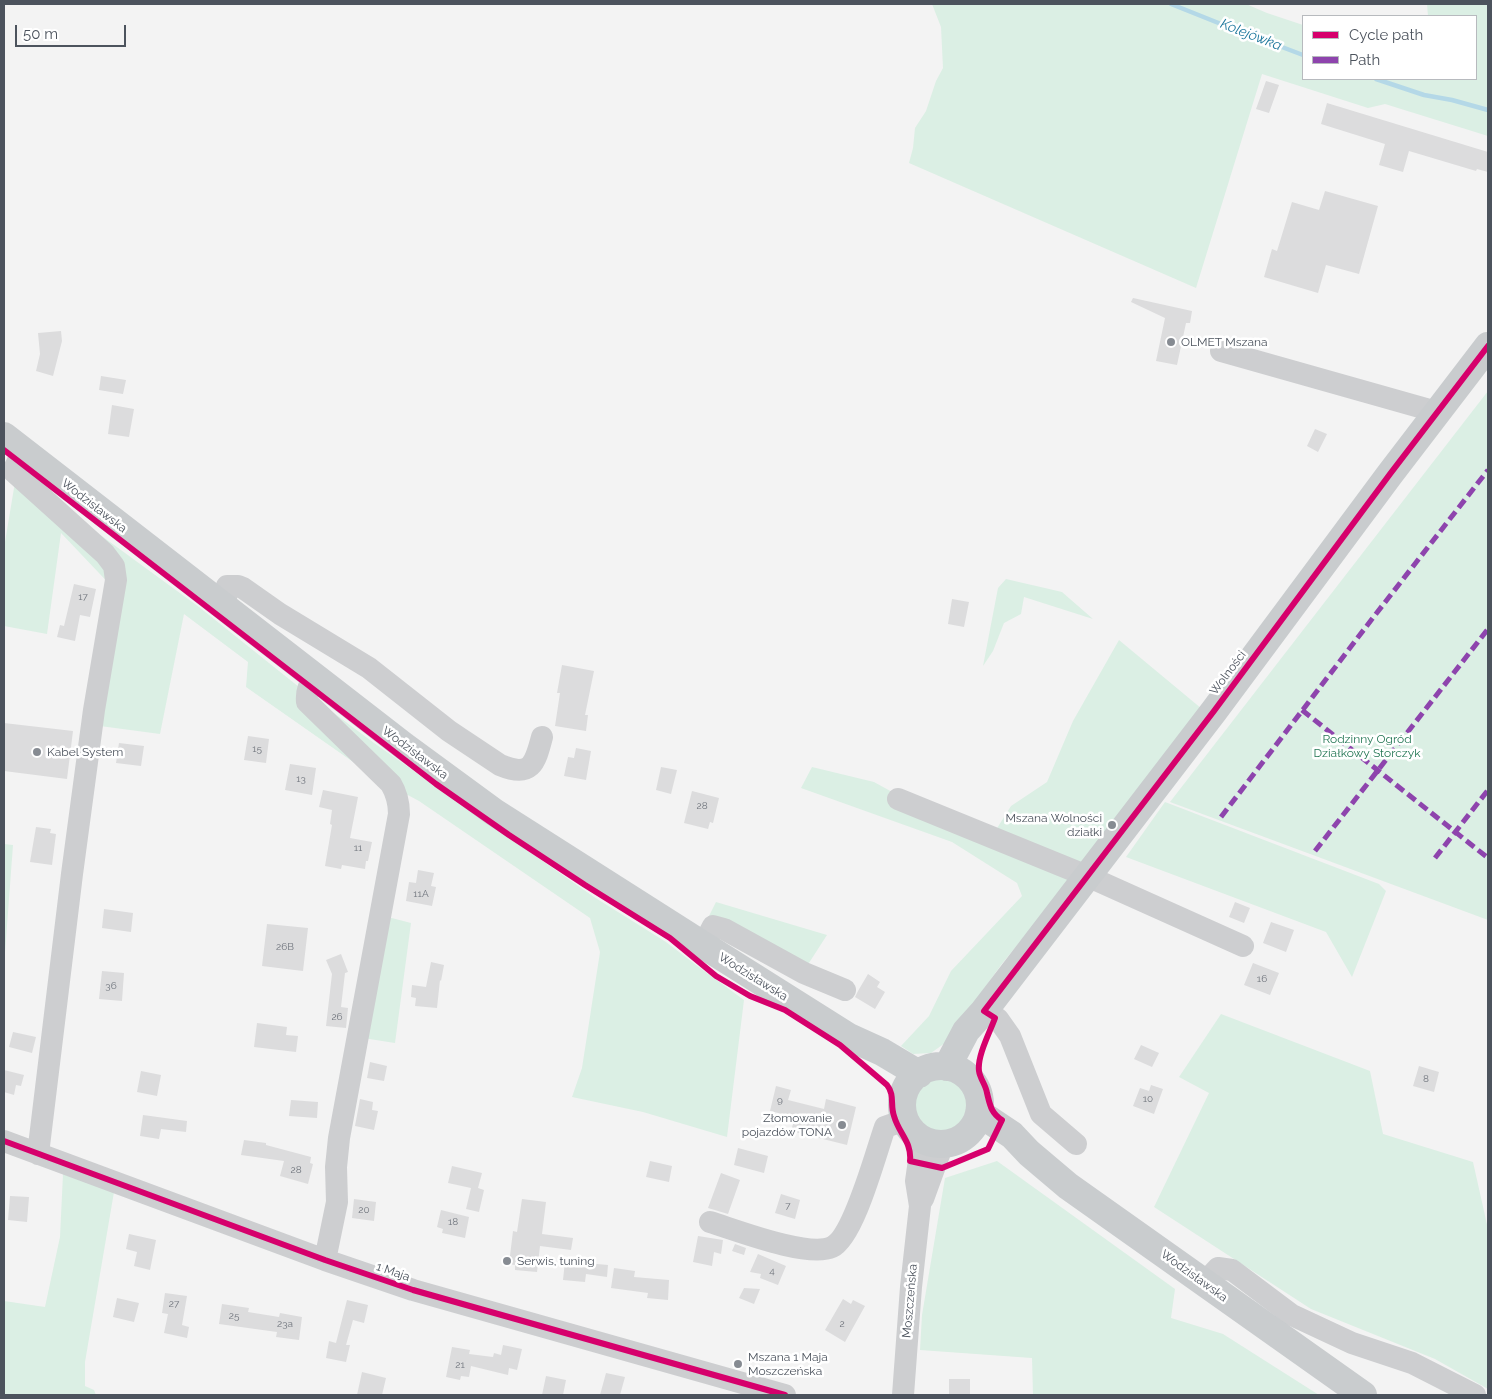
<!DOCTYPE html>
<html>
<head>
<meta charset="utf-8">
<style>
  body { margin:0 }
  #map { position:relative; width:1492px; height:1399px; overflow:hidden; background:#f3f3f3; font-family:Raleway,sans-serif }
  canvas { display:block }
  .frame { position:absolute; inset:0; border:5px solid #4c535d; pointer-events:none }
  .legend { position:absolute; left:1302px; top:15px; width:175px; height:65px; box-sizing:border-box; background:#fff; border:1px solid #b7babe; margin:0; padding:6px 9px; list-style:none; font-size:15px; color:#4c535d }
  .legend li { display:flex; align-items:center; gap:10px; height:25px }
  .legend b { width:25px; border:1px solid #b7babe }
  .scale { position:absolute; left:15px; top:25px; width:111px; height:22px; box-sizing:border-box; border:2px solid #4c535d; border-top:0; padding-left:6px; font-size:15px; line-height:18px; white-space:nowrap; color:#4c535d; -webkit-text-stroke:4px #fff; paint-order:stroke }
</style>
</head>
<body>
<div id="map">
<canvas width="1492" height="1399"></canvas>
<div class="frame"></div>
<ul class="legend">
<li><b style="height:6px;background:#d6006c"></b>Cycle path</li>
<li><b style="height:6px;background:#8e44ad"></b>Path</li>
</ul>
<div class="scale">50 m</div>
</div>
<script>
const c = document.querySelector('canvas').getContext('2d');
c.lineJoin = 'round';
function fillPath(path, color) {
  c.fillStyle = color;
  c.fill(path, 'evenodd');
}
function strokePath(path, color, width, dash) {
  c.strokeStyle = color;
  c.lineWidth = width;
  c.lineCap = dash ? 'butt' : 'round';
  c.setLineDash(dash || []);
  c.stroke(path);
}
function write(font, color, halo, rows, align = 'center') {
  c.font = font + ' Raleway,sans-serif';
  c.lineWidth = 5;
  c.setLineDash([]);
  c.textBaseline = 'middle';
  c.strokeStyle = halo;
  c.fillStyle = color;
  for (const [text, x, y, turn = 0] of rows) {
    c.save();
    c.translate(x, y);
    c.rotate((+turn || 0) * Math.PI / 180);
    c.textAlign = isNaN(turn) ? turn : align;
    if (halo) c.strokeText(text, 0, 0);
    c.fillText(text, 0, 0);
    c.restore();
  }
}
const green = new Path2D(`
  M932,4H1246L1267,13L1303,25V79H1476V16H1428L1427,4H1488V136L1385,104L1368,108L1262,74L1196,288L909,163L913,148L915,128L926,111L936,81L943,68L941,27Z
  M1488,391V920L1170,802Z
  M15,482L62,507L199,607L299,687L374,743L594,897L666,942L696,965L744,1000L727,1137L643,1112L572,1097L582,1068L600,952L590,918L419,801L376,778L246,687L248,662L184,614L160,734L100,726L117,592L61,533L47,634L4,626V548Z
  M1006,579L1062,592L1093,619L1024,597L1021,614L1004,623L993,651L983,666L998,588Z
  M1119,640L1202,709L1078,866L994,833L1011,806L1047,782L1073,721Z
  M812,767L874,782L894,793L1073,876L1001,965L945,1043L931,1053L913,1054L901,1046L929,1016L951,971L1022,896L1017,883L952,842L801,788Z
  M1165,802L1379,884L1386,891L1352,977L1326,932L1126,857Z
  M4,844L13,845L4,966Z
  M716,902L827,935L807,966L708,918Z
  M384,916L411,923L395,1043L363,1038Z
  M1221,1014L1370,1071L1383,1134L1473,1162L1488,1229V1389L1435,1359L1311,1309L1154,1207L1209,1093L1179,1077Z
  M913 1106a28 28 0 1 1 56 0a28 28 0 1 1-56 0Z
  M997,1161L1175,1289L1171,1318L1223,1334L1319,1395H1033L1032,1358L920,1350L922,1315L945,1178Z
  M63,1174L114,1192L85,1362V1386L94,1390L96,1395H4V1301L45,1307L60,1237Z`);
const stream = new Path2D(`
  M1171,4L1216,22L1303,55
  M1376,79L1424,95L1452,100L1488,110`);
const building = new Path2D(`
  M1266,81L1279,85L1269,113L1256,109Z
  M1327,103L1488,152V172L1477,169L1476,171L1409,151L1403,172L1379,165L1385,144L1321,124Z
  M1325,191L1378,206L1359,274L1326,265L1318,293L1264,277L1272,249L1277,251L1292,202L1319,210Z
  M1133,298L1192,311L1190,323H1186L1177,365L1156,361L1165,318L1131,302Z
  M61,331L62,341L53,376L36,371L40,354L38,333Z
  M101,376L126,380L123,394L99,390Z
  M112,405L134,409L129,437L108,434Z
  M1315,429L1327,434L1318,452L1307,446Z
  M74,584L96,589L90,617L80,615L75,641L57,637L60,625L64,626Z
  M952,599L969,602L964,627L948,624Z
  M562,665L594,671L585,715H588L586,731L555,726L560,693H557Z
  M4,723L73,731L67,779L4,771Z
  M248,736L269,739L266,763L244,760Z
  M119,743L144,746L141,766L116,763Z
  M576,748L591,751L586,780L564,776L568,757L574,758Z
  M290,764L316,768L312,795L285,790Z
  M661,767L677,770L671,794L656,790Z
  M323,790L358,797L350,838L372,842L368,861H366L365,869L342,865L341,869L325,866L332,825L330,824L332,810L319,807Z
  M692,791L719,798L713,823L710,822L708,829L684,823Z
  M36,827L51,829L50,833L56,834L52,865L30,862Z
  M418,870L434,873L431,886L436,887L432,906L406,901L409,882L416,883Z
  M1235,902L1250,908L1244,923L1229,917Z
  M104,909L133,913L131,932L102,928Z
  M1271,922L1294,930L1286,952L1263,943Z
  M267,924L308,928L303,971L262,966Z
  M341,954L348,972L345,973L341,1007L348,1008L346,1028L326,1026L332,974L326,960Z
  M431,962L444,965L441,981L440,980L437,1008L415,1006L416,998L411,997L412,985L426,987Z
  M1253,963L1279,973L1270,995L1244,985Z
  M102,971L124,973L122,1001L99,999Z
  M868,974L880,982L877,987L885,992L875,1009L855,997L858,991Z
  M257,1023L287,1027L286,1035L298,1036L296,1052L254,1047Z
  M13,1032L36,1037L32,1053L9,1047Z
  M1141,1045L1159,1053L1152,1067L1134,1059Z
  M370,1062L387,1066L384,1081L367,1078Z
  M1419,1066L1439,1072L1434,1092L1413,1086Z
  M4,1070L24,1075L21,1086L16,1085L14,1095L4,1092Z
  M141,1071L161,1075L157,1096L137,1092Z
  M1151,1085L1163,1089L1154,1114L1133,1106L1140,1088L1149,1091Z
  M776,1086L791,1090L788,1100L824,1109L826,1099L856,1107L847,1145L791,1131L795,1117L770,1111Z
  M360,1099L373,1102L372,1110L378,1111L374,1130L355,1126Z
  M291,1100L318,1102L317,1118L289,1116Z
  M143,1115L187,1121L186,1132L161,1129L159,1139L140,1136Z
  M244,1140L266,1143V1145L311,1157L310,1163L313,1164L308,1184L280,1176L284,1161L241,1155Z
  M738,1148L768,1156L764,1173L734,1165Z
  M650,1161L672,1166L669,1182L646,1177Z
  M452,1166L482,1173L478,1188L484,1190L479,1212L466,1209L471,1188L448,1183Z
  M721,1173L740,1180L728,1214L708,1208Z
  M781,1194L800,1200L795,1219L775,1213Z
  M10,1196L29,1197L27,1222L8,1220Z
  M354,1199L376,1202L374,1221L352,1218Z
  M522,1199L546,1202L542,1234L573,1238L571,1250L540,1246L537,1272L515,1270V1265L509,1264L513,1231L517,1232Z
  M441,1210L469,1217L465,1238L442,1233L443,1229L437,1227Z
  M129,1234L156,1240L150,1270L134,1266L137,1252L126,1249Z
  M698,1236L723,1240L721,1254L714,1252L712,1266L693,1262Z
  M735,1244L746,1248L744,1255L732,1251Z
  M758,1254L786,1266L778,1285L760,1278L761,1274L750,1272Z
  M565,1261L608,1265L607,1277L586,1274L585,1282L563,1280Z
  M614,1268L635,1271L634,1277L669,1280L668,1300L647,1298L648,1293L611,1288Z
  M744,1288L760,1289L754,1304L739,1298Z
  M165,1293L187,1296L182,1325L189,1327L187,1338L164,1333L168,1314L162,1313Z
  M117,1298L139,1303L134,1322L113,1317Z
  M843,1299L851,1304L853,1300L865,1306L845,1342L825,1330Z
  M347,1300L368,1305L364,1323L353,1320L346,1345H350L346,1362L326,1358L329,1341L336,1343Z
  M222,1304L249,1308L248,1312L279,1317L280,1313L302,1317L299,1340L276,1337L277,1332L219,1324Z
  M503,1345L522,1349L517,1370L509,1368L508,1375L471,1366L469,1377L461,1376L460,1380L446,1377L452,1347L470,1350L469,1354L493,1357L494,1353L501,1355Z
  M362,1372L386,1378L382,1395H357Z
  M606,1373L625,1377L620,1395H600Z
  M546,1376L566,1380L563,1395H542Z
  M949,1379H970V1395H949Z`);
const minor = new Path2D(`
  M1221,351L1437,412
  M25,452L18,461L13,471L105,554L114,566L116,580L94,710L72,874L38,1154
  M215,600L227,594V586H238L243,588L280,614L369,668L449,731L500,765C531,778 535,764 542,737
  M315,676C309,685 306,691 307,702L391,784C397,794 399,802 399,814L339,1138L336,1167L337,1202L325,1260
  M898,799L1087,876L1243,946
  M703,945L713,926L724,929L804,973L845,990
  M984,1011L998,1019L1010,1036L1041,1114L1076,1144
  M4,1141L325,1260L413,1290L785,1395
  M923,1199L943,1144
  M710,1222C736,1230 808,1258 832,1247C854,1237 876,1152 885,1127L905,1120
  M1204,1283L1218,1268L1232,1270L1292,1315L1352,1343L1412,1363L1475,1395
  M903,1395L911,1287L920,1206L916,1181L922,1139`);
const major = new Path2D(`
  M4,436L404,746L494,812L703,945L849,1037L882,1052L919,1074
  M902 1105a39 39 0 1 1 78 0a39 39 0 1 1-78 0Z
  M947,1067L966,1031L984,1011L1214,711L1390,474L1488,346
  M979,1113L1012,1135L1029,1153L1068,1186L1363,1395`);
const quiet = new Path2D(`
  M1302,710L1488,858
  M1221,817L1372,619L1488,470
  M1315,851L1488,629
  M1435,858L1488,790`);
const cycleway = new Path2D(`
  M4,450L436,784L509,835L585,885L670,938L716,976L750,996L785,1010L840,1045L887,1085C895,1095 890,1105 894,1116C899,1134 912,1142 910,1161L942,1168L988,1149L1002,1120C991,1113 990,1105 987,1093C986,1085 980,1079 979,1071C977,1056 990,1032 995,1018L984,1011L1214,711L1390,474L1488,346
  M4,1141L325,1260L413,1290L785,1395`);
const markers = [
  [1171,342,5,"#868b92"],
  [37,752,5,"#868b92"],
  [1112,825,5,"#868b92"],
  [842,1125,5,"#868b92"],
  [507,1261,5,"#868b92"],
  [738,1364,5,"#868b92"]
];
const numberNames = [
  ["17",83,597],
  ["15",257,749],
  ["13",301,779],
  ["28",702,806],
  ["11",358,848],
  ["11A",421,894],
  ["26B",285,947],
  ["16",1262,979],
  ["36",111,986],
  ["26",337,1017],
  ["8",1426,1079],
  ["10",1148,1099],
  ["9",780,1100],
  ["28",296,1170],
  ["7",788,1206],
  ["20",364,1210],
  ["18",453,1222],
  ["4",772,1271],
  ["27",174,1304],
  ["25",234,1316],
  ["23a",285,1324],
  ["2",842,1324],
  ["21",460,1365]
];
const poiNames = [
  ["OLMET Mszana",1181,342],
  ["Kabel System",47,752],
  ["Mszana Wolności",1102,818,"right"],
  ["działki",1102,832,"right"],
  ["Złomowanie",832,1118,"right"],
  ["pojazdów TONA",832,1132,"right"],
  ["Serwis, tuning",517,1261],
  ["Mszana 1 Maja",748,1357],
  ["Moszczeńska",748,1371]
];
const streetNames = [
  ["Wodzisławska",94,506,38],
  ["Wolności",1228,673,-53],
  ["Wodzisławska",415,753,37],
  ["Wodzisławska",753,977,32],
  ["1 Maja",393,1272,19],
  ["Wodzisławska",1194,1276,36],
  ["Moszczeńska",910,1301,-85]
];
const parkNames = [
  ["Rodzinny Ogród",1367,739],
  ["Działkowy Storczyk",1367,753]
];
const waterNames = [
  ["Kolejówka",1251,35,21]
];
fillPath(green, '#dbefe4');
strokePath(stream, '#b4d8e7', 4.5);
fillPath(building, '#dcdcdd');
strokePath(minor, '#cdced0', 22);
strokePath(major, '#c9ccce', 28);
strokePath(quiet, '#8e44ad', 5, [10, 5]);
strokePath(cycleway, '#d6006c', 6);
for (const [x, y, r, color] of markers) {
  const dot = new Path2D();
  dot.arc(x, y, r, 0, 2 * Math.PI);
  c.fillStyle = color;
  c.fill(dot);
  strokePath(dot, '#fff', 2);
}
write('10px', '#71767e', null, numberNames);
write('12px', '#4c535d', '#fff', poiNames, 'left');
write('12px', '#4c535d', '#fff', streetNames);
write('12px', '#247754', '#fff', parkNames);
write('italic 14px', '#1e789d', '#fff', waterNames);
</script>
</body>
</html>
